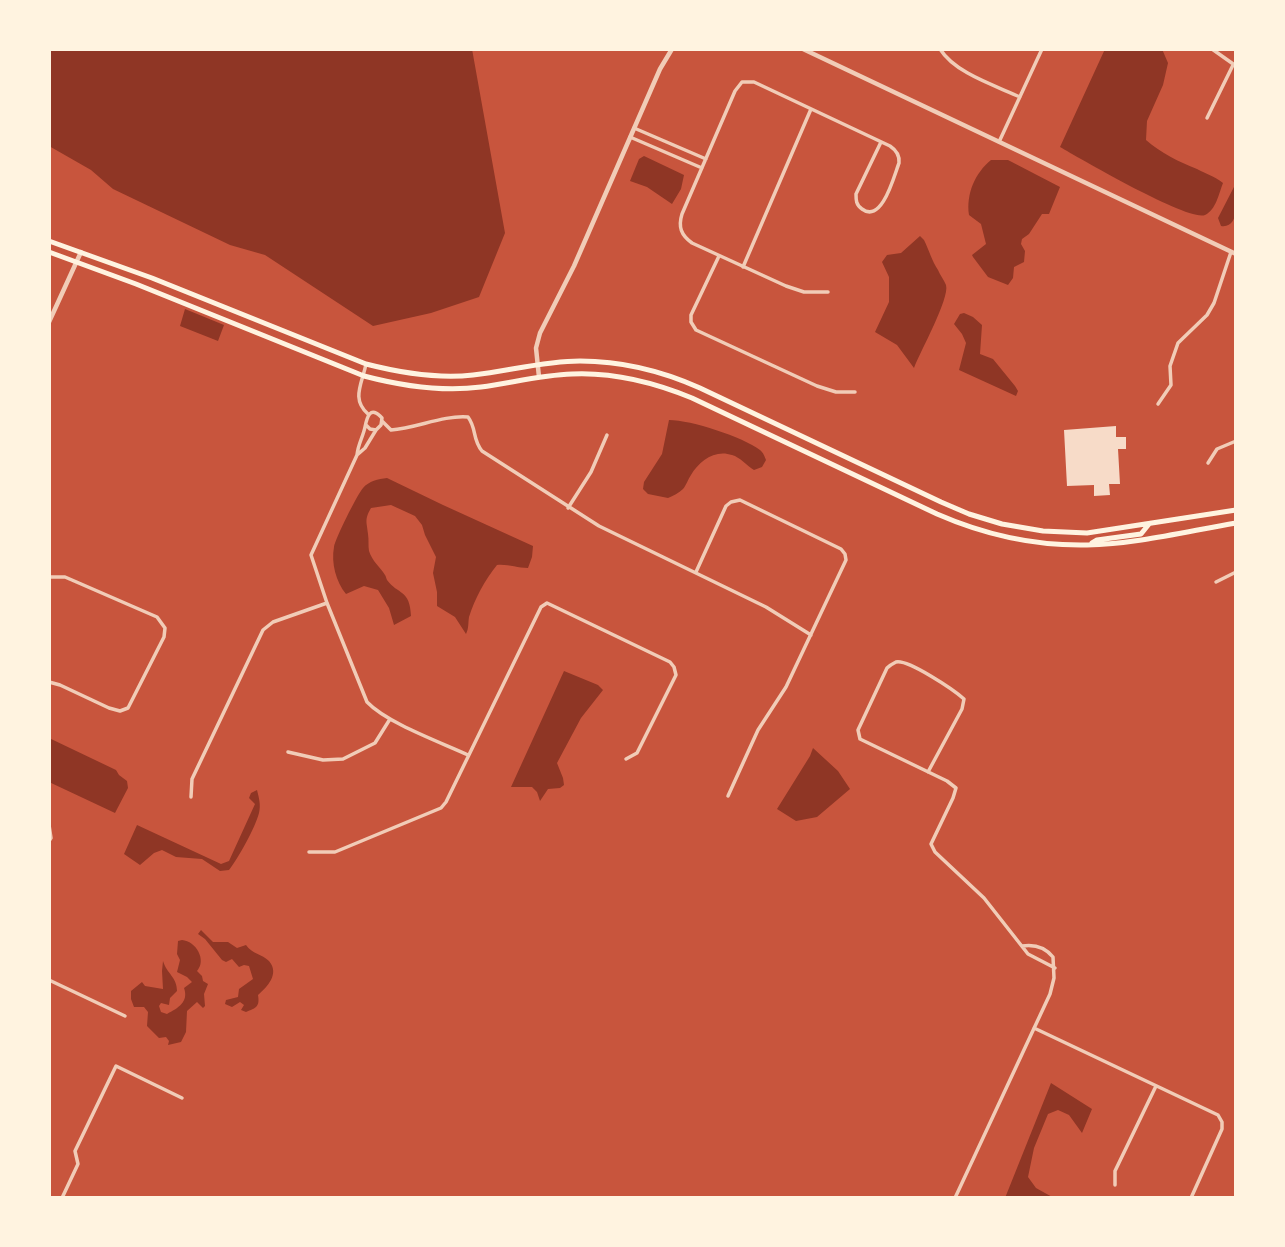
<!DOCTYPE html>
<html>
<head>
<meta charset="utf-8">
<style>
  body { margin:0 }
  #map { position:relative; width:1285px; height:1247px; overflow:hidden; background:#c8553d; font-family:Helvetica,sans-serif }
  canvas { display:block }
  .frame { position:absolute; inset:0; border:51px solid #fff3e0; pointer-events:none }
</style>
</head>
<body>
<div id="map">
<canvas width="1285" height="1247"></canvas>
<div class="frame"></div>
</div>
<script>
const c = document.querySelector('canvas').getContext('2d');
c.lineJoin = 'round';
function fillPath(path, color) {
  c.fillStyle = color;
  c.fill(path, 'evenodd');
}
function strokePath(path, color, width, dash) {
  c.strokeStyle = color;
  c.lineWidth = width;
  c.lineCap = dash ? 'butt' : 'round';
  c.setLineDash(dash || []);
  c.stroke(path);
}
const water = new Path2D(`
  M49,49H472L505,233L479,297L431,313L373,326L265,255L230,245L113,189L91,170L49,146Z
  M1105,49H1162L1168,63L1163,85L1147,121L1146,140C1161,153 1179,162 1197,169C1206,174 1214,176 1223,183C1219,193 1216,210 1205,215C1189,222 1079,158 1060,147Z
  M644,156L684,175L681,189L672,204L647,187L630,181L639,159Z
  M991,160H1008L1060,187L1049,214H1042L1029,234L1022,239L1021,244L1025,251L1024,262L1014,267L1013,278L1008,285L988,277L973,257L972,255L986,244L981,224L969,215C966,194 975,173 991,160Z
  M1236,183C1236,196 1241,229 1221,226L1218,218Z
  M920,236L924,240C929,250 932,261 938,270C940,275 944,280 946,285C950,298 920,352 914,368L897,345L875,332L889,302V277L882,262L887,255L901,253Z
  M185,309L224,325L218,341L180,326Z
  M964,313L973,317L982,325L980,354L993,359L1015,386L1018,391L1016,396L959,370L966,343L962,334L954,324L960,314Z
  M669,420C691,420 743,437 760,450C764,454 764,455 766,460L762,467L754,470C747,466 740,457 732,455C715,449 699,461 691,475C688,479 686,486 683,489C679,493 673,496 668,498L648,494L643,489L644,482L662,454Z
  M387,478L443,505L533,546L532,557L528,568C517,568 508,564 497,565C485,580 475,598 469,617C468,623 469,628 466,634L455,617L437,606V592L433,573L436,557L425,535L422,525L415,516L391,505L371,508C364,520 367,522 368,534C369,540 368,546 369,551C372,561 380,567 385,575C386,576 386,578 387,580C398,595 410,589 411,616L394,625L389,608L378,590L364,586L346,594C336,582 331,563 334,547C335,539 357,495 363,488C369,481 378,479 387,478Z
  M564,671L598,685L603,690L581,718L557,763L563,778L564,785L560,788L548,789L540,801L537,792L532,787H511Z
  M49,738L116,770L119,775L127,781L128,788L115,813L49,782Z
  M813,748L838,771L850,789L817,817L796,821L777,809L810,756Z
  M257,790C259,798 261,805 259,813C255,828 239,857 229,870L220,871L202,859L176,857L162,850L154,853L140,865L124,854L137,825L221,864L229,861L255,804L249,798L251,793Z
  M201,930L213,942H228L237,948L246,945C252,954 262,954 269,961C280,974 267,987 258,995C260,1007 256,1008 246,1012L241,1010L244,1005L240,1002L232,1007L225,1004L226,1000L238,997L239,989L253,979L249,966L244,965L239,967L232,959L226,962L222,960L205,939L198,934Z
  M182,940C196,941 207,960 197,971L202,976L203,981L208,984L204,994L205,1006L203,1008L197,1002L187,1011L186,1032L181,1042L168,1045L169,1041L166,1037L159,1038L147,1026L148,1012L144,1007H134L131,999V991L142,982L145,986L163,989L162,971L163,961C167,974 177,977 177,991L170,998L169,1005L161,1003L159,1006L161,1012L167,1014C178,1008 189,1002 184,988L192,982L187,977L177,972L180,960L177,954L178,941Z
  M1051,1083L1092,1109L1082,1133L1069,1115L1058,1110L1048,1114L1034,1148L1028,1177L1036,1188L1054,1198H1005Z`);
const building = new Path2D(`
  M1116,426V437H1126V449H1118L1120,484H1109L1110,495L1094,496V485L1067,486L1064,430Z`);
const minor = new Path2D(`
  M940,49C955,73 994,85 1020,97
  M1212,49L1236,66
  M1207,118L1233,65
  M634,128L706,159
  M630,137L702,168
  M999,142L1042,49
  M719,256L691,315V322L696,330L817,386L836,392H855
  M743,267L811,109
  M828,292H804L786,286L692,243C681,235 678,227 682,214L735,91L742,82H754L890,146C896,150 900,155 899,163C894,176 882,224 862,209C856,205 856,200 856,194L881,142
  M366,364C362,384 351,399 368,414
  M1158,404L1171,385L1170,366L1178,343L1207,315L1214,303L1231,252
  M382,421L391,430C417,428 443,415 468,417C477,429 472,439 482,451L599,526L766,607L811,635
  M366,425L370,429L376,430L381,425L382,418C370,405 367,417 365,427C363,437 358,444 357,455L365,448L376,430
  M357,455L311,555L327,603L367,702C387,723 440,742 468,755
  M1208,463L1217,449L1236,441
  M568,508L591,472L607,435
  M696,572L726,506L731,502L740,500L841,549L845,554L846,560L786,687L758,730L728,796
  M49,577H65L157,617L165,628L164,637L128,708L120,711L109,708L60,685L49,682
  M1216,582L1236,572
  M288,752L323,760L343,759L375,743L390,719
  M928,772L962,709L964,699C954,690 908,659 896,662C894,663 889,666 887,668L858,730L860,739L947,781L956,788L953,798L931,844L935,852L984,898L1028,954L1055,968
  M191,797L192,779L263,630L273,622L327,603
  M49,825L51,838L49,841
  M309,852H335L441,808L446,802L541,607L547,603L670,662L674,667L676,675L637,753L626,759
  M49,980L125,1016
  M1034,1028L1218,1115L1222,1122V1129L1191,1198
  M1115,1185V1171L1156,1086
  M62,1198L78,1164L75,1151L116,1066L182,1098
  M955,1198L1050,994L1054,978L1053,957C1045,947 1035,944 1022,946`);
const tertiary = new Path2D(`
  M803,49L1236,254
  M49,322L81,252
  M539,377L536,348L540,333L574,266L660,69L672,49`);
const secondary = new Path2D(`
  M49,241L152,278L366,364C401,373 437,379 473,375C509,371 544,361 580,361C622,361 662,371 700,388L941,502L969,514L1002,524L1043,531L1087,533L1236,510
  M49,252L136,284L364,376C402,386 442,392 481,387C511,383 541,375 572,374C614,372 653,382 692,398L937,514C985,535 1035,546 1087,545C1136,544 1188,531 1236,523
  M1092,543L1097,540L1141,534L1149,524`);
fillPath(water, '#8f3625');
fillPath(building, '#f7dbc8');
strokePath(minor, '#f1ccb7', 3.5);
strokePath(tertiary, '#f1ccb7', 4.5);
strokePath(secondary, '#fff3e0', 5);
</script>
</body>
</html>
